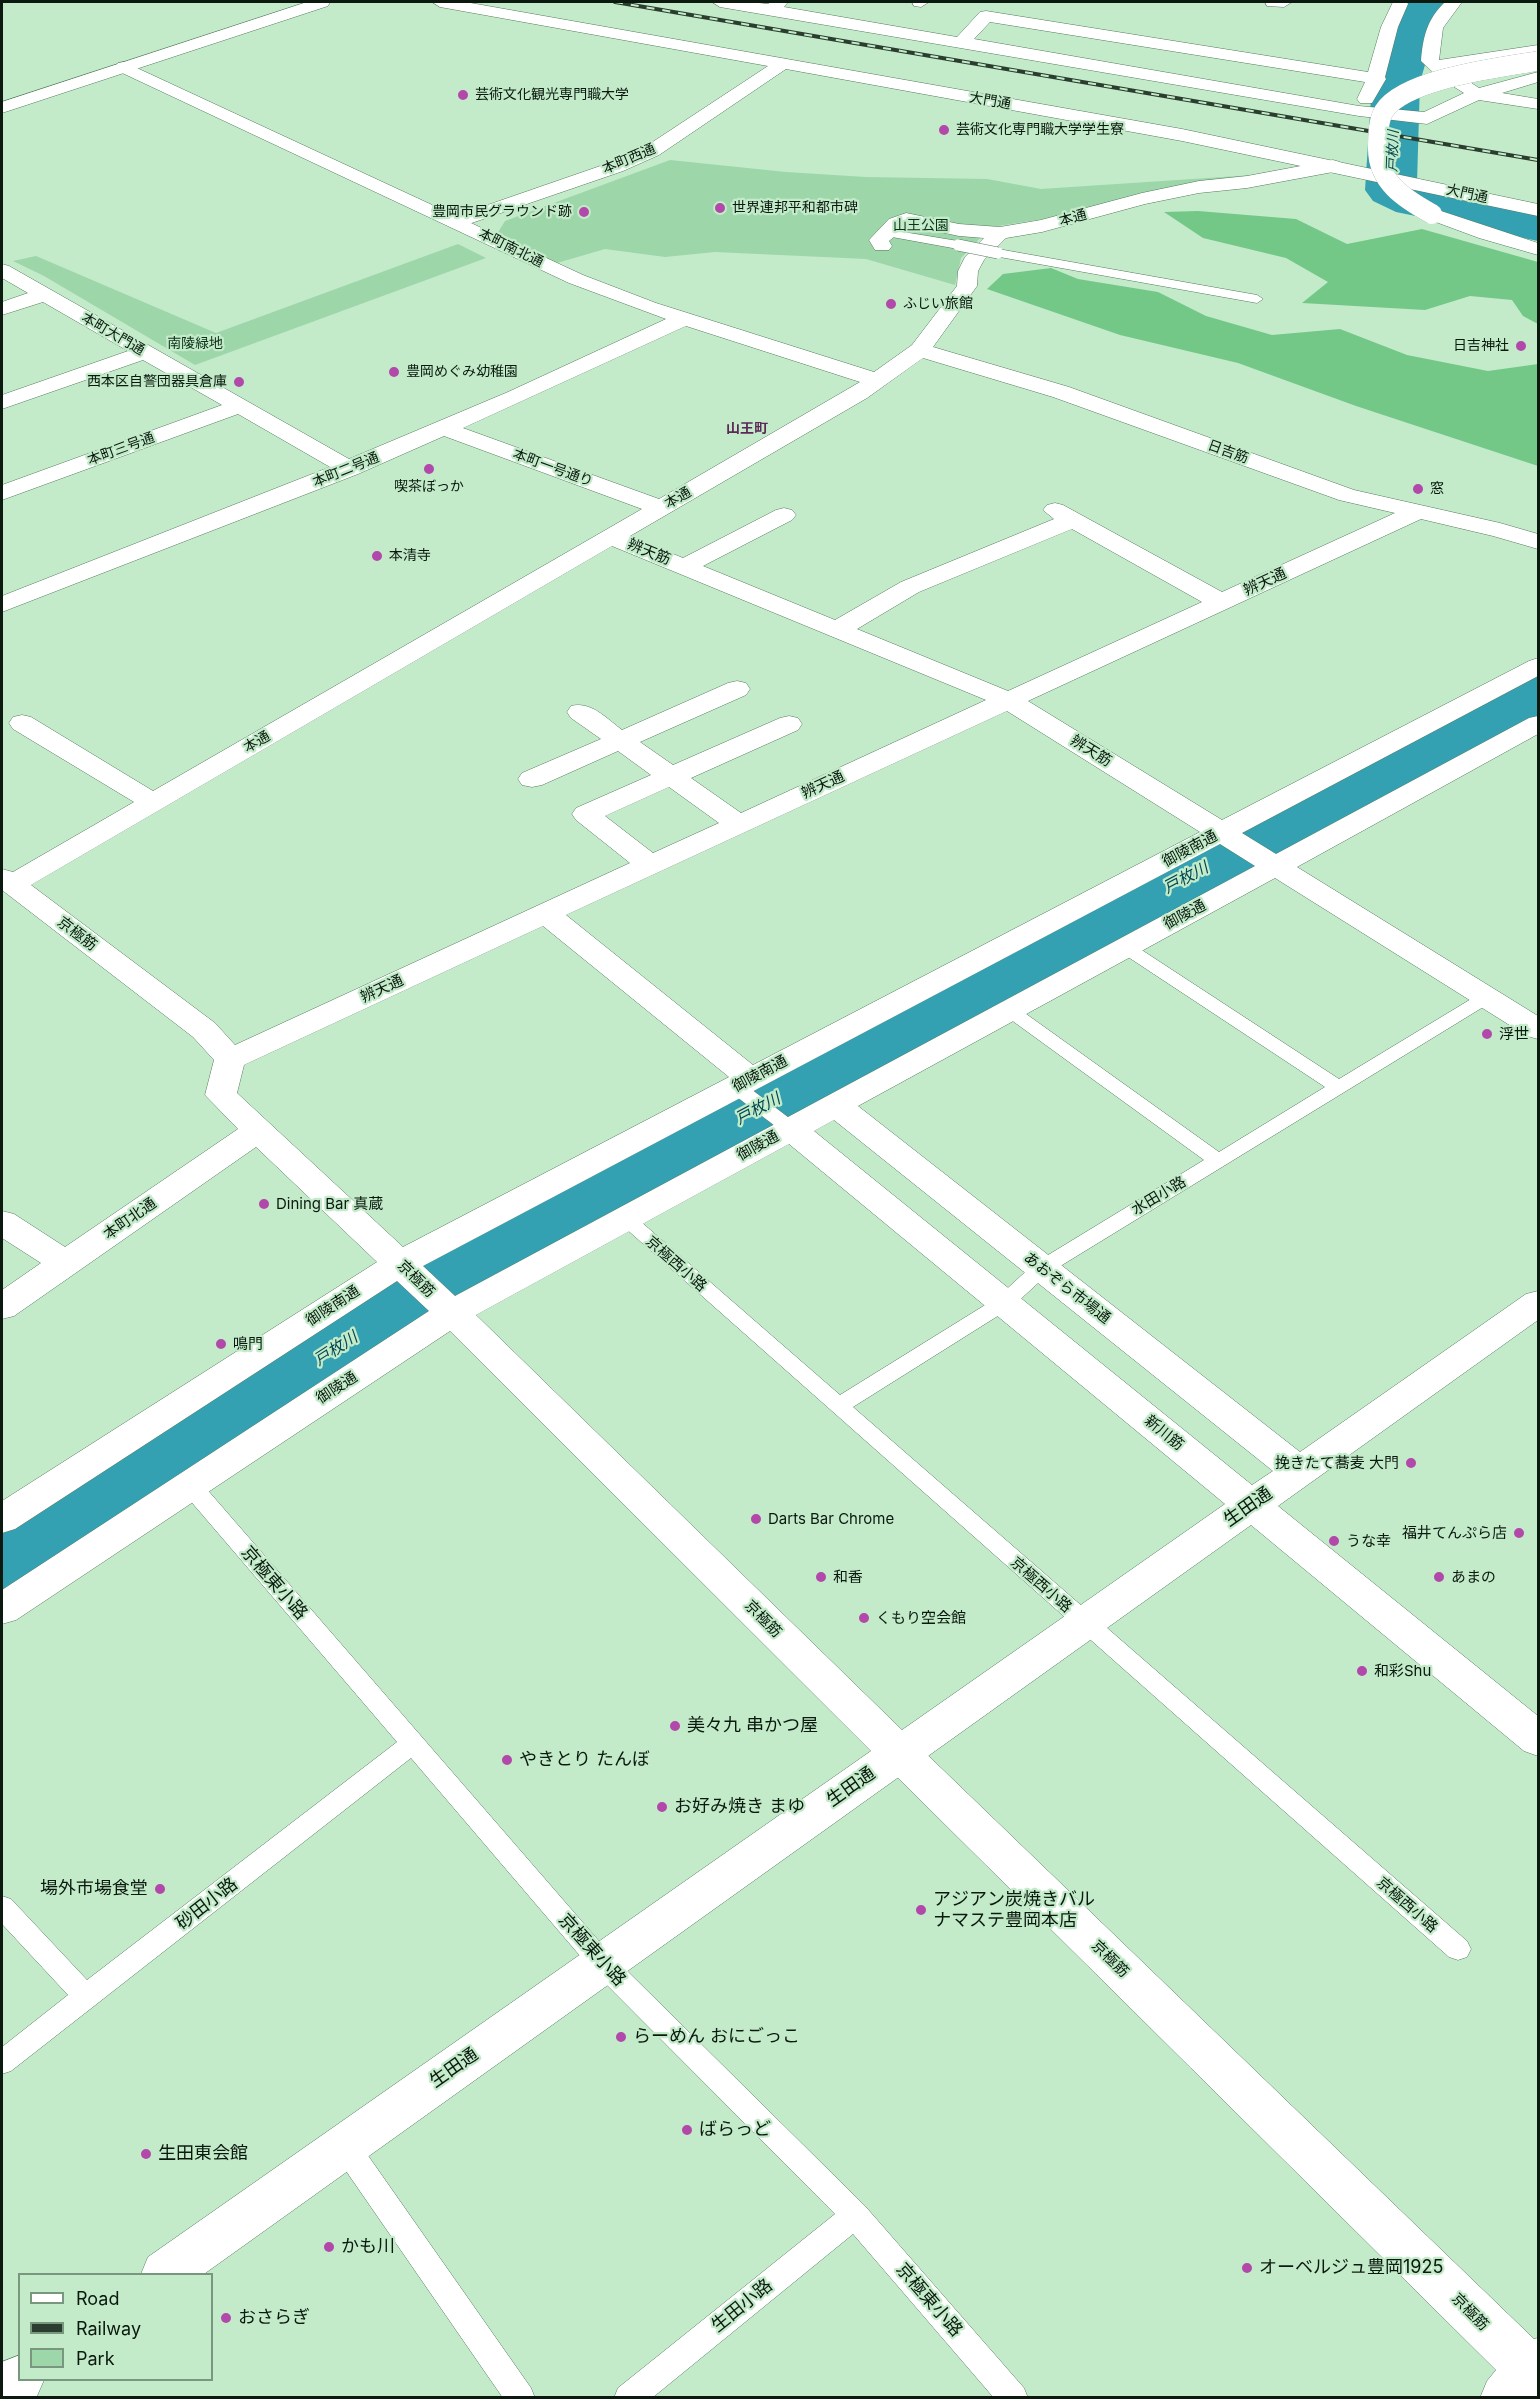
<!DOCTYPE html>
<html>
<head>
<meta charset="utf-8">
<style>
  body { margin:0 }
  #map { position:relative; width:1540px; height:2399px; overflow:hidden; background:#c3ebca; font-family:Inter,sans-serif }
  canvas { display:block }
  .frame { position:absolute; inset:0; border:3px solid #0b190e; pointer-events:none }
  .legend { position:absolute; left:18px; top:2273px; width:195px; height:108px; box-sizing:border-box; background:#c3ebca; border:2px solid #79977f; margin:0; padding:8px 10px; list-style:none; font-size:18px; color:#0b190e }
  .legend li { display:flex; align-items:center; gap:12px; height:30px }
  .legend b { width:30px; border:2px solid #79977f }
</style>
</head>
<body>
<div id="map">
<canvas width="1540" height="2399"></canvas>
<div class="frame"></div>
<ul class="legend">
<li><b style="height:8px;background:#fff"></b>Road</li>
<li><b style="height:8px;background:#2b3d2e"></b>Railway</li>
<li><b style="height:16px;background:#9dd6a9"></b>Park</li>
</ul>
</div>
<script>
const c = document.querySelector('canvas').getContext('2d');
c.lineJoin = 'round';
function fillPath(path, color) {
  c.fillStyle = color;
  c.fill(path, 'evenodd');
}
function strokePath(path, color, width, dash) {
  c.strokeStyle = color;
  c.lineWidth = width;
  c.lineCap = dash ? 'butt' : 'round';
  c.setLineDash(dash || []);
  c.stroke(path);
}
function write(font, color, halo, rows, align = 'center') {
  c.font = font + ' Inter,"Noto Sans JP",sans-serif';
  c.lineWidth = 4.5;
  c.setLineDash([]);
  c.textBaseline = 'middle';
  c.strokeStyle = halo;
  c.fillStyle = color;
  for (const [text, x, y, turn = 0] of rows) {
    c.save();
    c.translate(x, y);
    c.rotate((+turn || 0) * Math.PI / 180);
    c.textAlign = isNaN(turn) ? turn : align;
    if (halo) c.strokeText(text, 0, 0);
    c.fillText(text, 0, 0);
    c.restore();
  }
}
const green = new Path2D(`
  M670,160L786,172L866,177L987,179L1041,189L1268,174L1057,217L991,227L961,258L955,285L866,259L715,252L665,257L605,249L557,263L497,234L505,221Z
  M458,244L486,258L195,365L44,276L13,261L36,256L216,333Z`);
const forest = new Path2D(`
  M1198,211L1296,219L1347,244L1422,229L1538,262V324L1523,316L1512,300L1470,296L1425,310L1302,303L1328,282L1286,258L1203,238L1164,212Z
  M1051,268L1078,279L1158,292L1206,316L1272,335L1340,329L1407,355L1488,371L1538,364V466L1356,406L1238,363L1120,335L987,289L1003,274Z`);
const river = new Path2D(`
  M1401,2H1447L1435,18L1424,46L1425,65L1420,82L1417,183L1429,188L1538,209V241L1396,212L1373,201L1365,190L1372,82L1377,65L1378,46L1390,16Z
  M1538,671V720L1234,883L521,1277L441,1325L38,1594L2,1606V1515L375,1279L457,1233L1513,677Z`);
const service = new Path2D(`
  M885,229L958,241L964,245L958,249L881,235L879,233Z
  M998,249L1257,295L1263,299L1257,303L994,256L992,253Z
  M1125,942L1131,943L1339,1079L1481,993H1493L1496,997L1493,1001L1049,1273L1012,1307L853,1407L1467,1941L1471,1949L1467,1957L1458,1960L1449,1957L615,1219L618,1214L625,1212L632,1214L840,1395L998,1297L1035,1263L1204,1160L1003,1014L1000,1010L1003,1006H1015L1219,1152L1325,1087L1119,951L1116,947L1119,943Z
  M736,1081L743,1083L797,1124L799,1128L797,1132L790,1134L783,1132L729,1091L727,1087L729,1083Z
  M190,1477L198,1479L611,1955L865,2206L1024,2388L1028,2398H994L853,2234L652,2398H614L618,2388L835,2214L593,1971L411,1758L11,2071L2,2074V2047L68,1995L2,1924V1896L11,1899L87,1980L397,1742L182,1491L179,1485L182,1479Z
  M345,2133L355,2137L531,2388L535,2398H503L335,2155L331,2146L335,2137Z`);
const minor = new Path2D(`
  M712,2H750L768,4L771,2H788L784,7L957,37L980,12L986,11L1368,72L1381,27L1392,4L1393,2H1407L1408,4L1398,27L1385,77L1386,79L1372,103H1360L1357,99L1365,82L990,22L974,39L1359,106L1424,112L1464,93L1438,77L1421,61C1423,37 1427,19 1445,2H1462L1443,28L1439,60L1538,45V55L1450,69L1479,88L1538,72V82L1502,93L1538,99V109L1479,100L1427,124L1359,116L720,7Z
  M912,2H929L921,7L914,6Z
  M1265,2H1292L1284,7L1267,6Z
  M124,62L583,275L656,303L874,372L912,345L957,286L958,271L965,257L984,238L959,236L908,225L889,241L892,246L889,250H875L869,240L889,219L906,213L959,224L1000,227L1041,220L1142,193L1199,181L1247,176L1333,160L1340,162L1343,166L1340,170L1333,172L1247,188L1199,193L1145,204L1042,232L1006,238L984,260L978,271L977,286L933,347L1069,387L1354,490L1500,523L1538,534V549L1493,536L1421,519L1028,701L1222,820L1529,661L1538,658V676L1242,833L1276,854L1529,718L1538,716V734L1297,867L1538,1016V1039L1527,1036L1275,878L858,1106L1300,1452L1526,1294L1538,1291V1320L1278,1506L1538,1716V1756L1524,1751L1251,1525L204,2274H141L148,2257L871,1751L450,1331L16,1620L2,1624V1590L429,1311L397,1281L15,1529L2,1533V1501L377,1262L256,1147L14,1316L2,1319V1290L41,1263L2,1238V1211L14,1214L65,1247L238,1129L205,1095L214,1060L193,1037L2,890V869L13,872L134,802L13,729L9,723L13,717L22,715L31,717L153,791L642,509L444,436L358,474L2,612V596L330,467L238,414L2,500V485L222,405L143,360L2,409V395L128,351L43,302L2,315V302L28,293L2,278V264L9,266L349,459L508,392L666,319L569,283L118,71L115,67L118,63ZM686,326L860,382L659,499L463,428ZM923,358L1053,397L1339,500L1395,513L1222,592L1063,505L1055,503L1047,505L1043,510L1054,519L901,582L835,620L703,566L792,520L796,515L792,510L784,508L776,510L683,558L630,536L867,398ZM1072,529L1202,602L1008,691L857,629L919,592ZM612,546L986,700L741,813L691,778L798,730L802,724L798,718L789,716L780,718L673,765L640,742L746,695L750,689L746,683L737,681L728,683L622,730C606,718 591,701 571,706L567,712L571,718L601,739L522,773L518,779L522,785L532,787L542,785L618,751L651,775L576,808L572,814L576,820L630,863L235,1045L215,1023L31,885ZM1007,711L1200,832L753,1065L566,915ZM669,787L719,823L653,853L605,816ZM1220,844L1255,866L455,1296L423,1266ZM543,926L729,1077L403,1247L237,1093L244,1065ZM834,1120L1273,1471L1252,1485L814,1131ZM789,1144L1225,1504L902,1730L476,1315Z
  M20,2355V2380H44L37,2396L2,2398V2362Z`);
const tertiary = new Path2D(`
  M307,2H330L328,6L2,113V102Z
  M432,2H465L1182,129L1538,204V216L1182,141L786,69L659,155L623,171L457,228L450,226L447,222L450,218L609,163L645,147L768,66L440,7Z
  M1432,208L1538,243V255L1479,238L1425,218L1422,214L1425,210Z
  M899,1736L913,1741L1534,2339L1538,2338V2398H1480L1487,2381L1496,2370L885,1765L879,1753L885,1741Z`);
const rail = new Path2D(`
  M615,2L1538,160`);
const serviceBridge = new Path2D(`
  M958,245L998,253`);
const tertiaryBridge = new Path2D(`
  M1432,214C1405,199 1377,182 1378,147C1378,137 1378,120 1384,111C1404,79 1501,67 1538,61`);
const markers = [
  [463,95,6,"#b248aa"],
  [944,130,6,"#b248aa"],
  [720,208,6,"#b248aa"],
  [584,212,6,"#b248aa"],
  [891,304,6,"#b248aa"],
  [1521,346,6,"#b248aa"],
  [394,372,6,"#b248aa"],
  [239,382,6,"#b248aa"],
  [429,469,6,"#b248aa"],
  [1418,489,6,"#b248aa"],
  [377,556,6,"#b248aa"],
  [1487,1034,6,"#b248aa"],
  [264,1204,6,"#b248aa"],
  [221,1344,6,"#b248aa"],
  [1411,1463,6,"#b248aa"],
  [756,1519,6,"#b248aa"],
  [1519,1533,6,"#b248aa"],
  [1334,1541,6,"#b248aa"],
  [821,1577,6,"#b248aa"],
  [1439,1577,6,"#b248aa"],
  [864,1618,6,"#b248aa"],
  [1362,1671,6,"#b248aa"],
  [675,1726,6,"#b248aa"],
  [507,1760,6,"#b248aa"],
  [662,1807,6,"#b248aa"],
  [160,1889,6,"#b248aa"],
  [921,1910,6,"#b248aa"],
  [621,2037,6,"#b248aa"],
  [687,2130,6,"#b248aa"],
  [146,2154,6,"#b248aa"],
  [329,2247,6,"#b248aa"],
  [1247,2268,6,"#b248aa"],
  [226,2318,6,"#b248aa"]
];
const farPoinames = [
  ["芸術文化観光専門職大学",475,95],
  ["芸術文化専門職大学学生寮",956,130],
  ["世界連邦平和都市碑",732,208],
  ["豊岡市民グラウンド跡",572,212,"right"],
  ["ふじい旅館",903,304],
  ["日吉神社",1509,346,"right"],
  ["豊岡めぐみ幼稚園",406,372],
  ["西本区自警団器具倉庫",227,382,"right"],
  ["喫茶ぼっか",429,487,"center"],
  ["窓",1430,489],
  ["本清寺",389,556]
];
const farStreetnames = [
  ["大門通",990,101,10],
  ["本町西通",629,159,-23],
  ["大門通",1467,194,12],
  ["本通",1073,218,-15],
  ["本町南北通",511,248,26],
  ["本町大門通",113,334,30],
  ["本町三号通",121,449,-20],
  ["日吉筋",1228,452,20],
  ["本町一号通り",553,468,20],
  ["本町二号通",346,470,-22],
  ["本通",678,498,-30],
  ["本通",257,742,-30]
];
const farWaternames = [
  ["戸枚川",1393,151,-88]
];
const farParknames = [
  ["山王公園",921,226],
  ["南陵緑地",195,344]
];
const farNeighbourhoodnames = [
  ["山王町",747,429]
];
const streetNames = [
  ["辨天筋",649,552,22],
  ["辨天通",1265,582,-25],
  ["辨天筋",1091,751,32],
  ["辨天通",823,785,-25],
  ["御陵南通",1190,849,-28],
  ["御陵通",1185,915,-28],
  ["京極筋",77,934,37],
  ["辨天通",382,989,-25],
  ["御陵南通",760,1074,-28],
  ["御陵通",758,1146,-29],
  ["水田小路",1159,1196,-31],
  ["本町北通",130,1219,-35],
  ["京極西小路",676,1264,41],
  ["京極筋",416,1279,44],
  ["あおぞら市場通",1067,1288,38],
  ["御陵南通",333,1306,-33],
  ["御陵通",337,1388,-33],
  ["新川筋",1164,1433,39],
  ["京極西小路",1041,1585,41],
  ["京極筋",763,1619,45],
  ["京極西小路",1407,1905,41],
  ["京極筋",1110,1959,44],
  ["京極筋",1470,2312,45]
];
const poiNames = [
  ["浮世",1499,1034],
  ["Dining Bar 真蔵",276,1204],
  ["鳴門",233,1344],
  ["挽きたて蕎麦 大門",1399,1463,"right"],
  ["Darts Bar Chrome",768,1519],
  ["福井てんぷら店",1507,1533,"right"],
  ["うな幸",1346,1541],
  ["和香",833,1577],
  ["あまの",1451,1577],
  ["くもり空会館",876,1618],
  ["和彩Shu",1374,1671]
];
const waterNames = [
  ["戸枚川",1186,878,-28],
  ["戸枚川",758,1109,-28],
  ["戸枚川",336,1349,-33]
];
const nearStreetnames = [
  ["生田通",1248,1507,-35],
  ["京極東小路",274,1583,49],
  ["生田通",851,1787,-35],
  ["砂田小路",207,1904,-38],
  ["京極東小路",592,1950,48],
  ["生田通",454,2068,-35],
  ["京極東小路",929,2300,49],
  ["生田小路",742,2306,-39]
];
const nearPoinames = [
  ["美々九 串かつ屋",687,1726],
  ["やきとり たんぼ",519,1760],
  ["お好み焼き まゆ",674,1807],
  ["場外市場食堂",148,1889,"right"],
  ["アジアン炭焼きバル",933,1900],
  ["ナマステ豊岡本店",933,1921],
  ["らーめん おにごっこ",633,2037],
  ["ばらっど",699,2130],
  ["生田東会館",158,2154],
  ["かも川",341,2247],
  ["オーベルジュ豊岡1925",1259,2268],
  ["おさらぎ",238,2318]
];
fillPath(green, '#9dd6a9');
fillPath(forest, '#73c888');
fillPath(river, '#34a1b3');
strokePath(service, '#557a5d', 1);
strokePath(minor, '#557a5d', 1);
strokePath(tertiary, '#557a5d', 1);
fillPath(service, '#fff');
fillPath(minor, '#fff');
fillPath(tertiary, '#fff');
strokePath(rail, '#2b3d2e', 4);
strokePath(rail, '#c3ebca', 2, [8]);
strokePath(serviceBridge, '#557a5d', 12, []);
strokePath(tertiaryBridge, '#557a5d', 20, []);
strokePath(serviceBridge, '#fff', 11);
strokePath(tertiaryBridge, '#fff', 20);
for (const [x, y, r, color] of markers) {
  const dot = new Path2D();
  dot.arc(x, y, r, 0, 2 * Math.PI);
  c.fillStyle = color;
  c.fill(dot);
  strokePath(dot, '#c3ebca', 2);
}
write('14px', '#0b190e', '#c3ebca', farPoinames, 'left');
write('14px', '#0b190e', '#c3ebca', farStreetnames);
write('italic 14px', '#044751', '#c3ebca', farWaternames);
write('14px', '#0d3118', '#c3ebca', farParknames);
write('bold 14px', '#5b2857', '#c3ebca', farNeighbourhoodnames);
write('15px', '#0b190e', '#c3ebca', streetNames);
write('15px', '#0b190e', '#c3ebca', poiNames, 'left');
write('italic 16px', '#044751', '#c3ebca', waterNames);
write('18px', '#0b190e', '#c3ebca', nearStreetnames);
write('18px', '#0b190e', '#c3ebca', nearPoinames, 'left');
</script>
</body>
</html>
